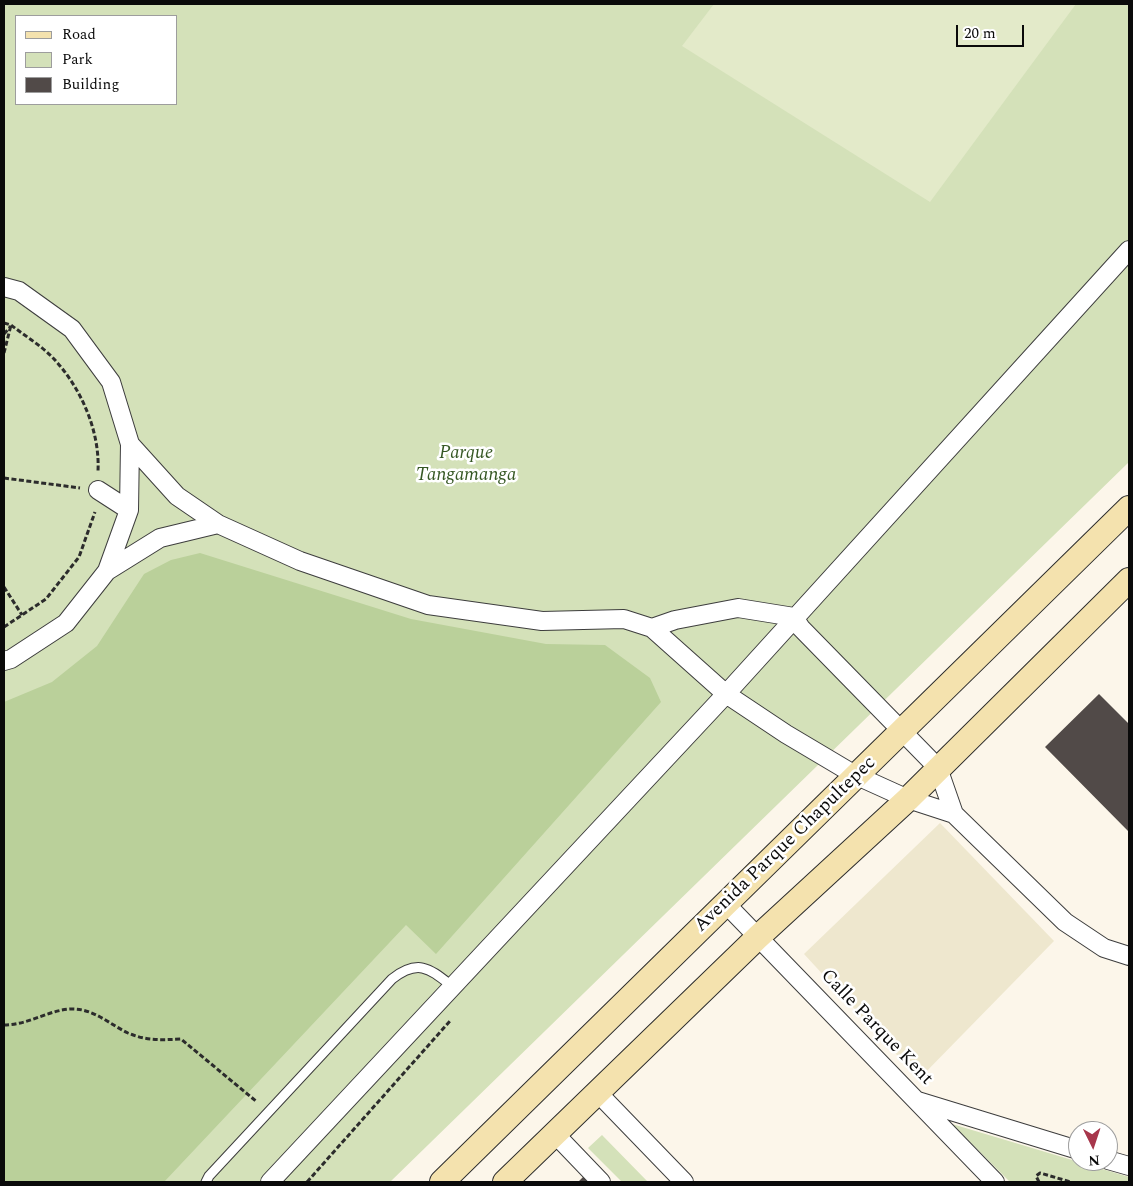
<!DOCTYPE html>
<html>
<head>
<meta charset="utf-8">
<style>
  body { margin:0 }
  #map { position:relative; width:1133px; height:1186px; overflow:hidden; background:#fcf6ea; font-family:Spectral,serif }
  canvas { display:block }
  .frame { position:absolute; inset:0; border:5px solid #0a0a0a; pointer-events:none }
  .legend { position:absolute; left:15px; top:15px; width:162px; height:90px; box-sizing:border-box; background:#fff; border:1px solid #9d9d9d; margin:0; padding:6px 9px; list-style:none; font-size:15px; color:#0a0a0a }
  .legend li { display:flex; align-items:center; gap:10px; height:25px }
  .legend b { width:25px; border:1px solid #9d9d9d }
  .north { position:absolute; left:1068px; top:1121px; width:50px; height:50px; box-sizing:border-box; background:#fff; border:1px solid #9d9d9d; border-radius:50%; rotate:176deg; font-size:14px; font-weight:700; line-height:20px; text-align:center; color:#0a0a0a }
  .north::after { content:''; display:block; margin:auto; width:18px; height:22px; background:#a7364b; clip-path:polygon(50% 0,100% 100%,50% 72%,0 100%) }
  .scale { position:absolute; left:956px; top:25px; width:68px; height:22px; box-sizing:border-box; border:2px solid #0a0a0a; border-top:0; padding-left:6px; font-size:15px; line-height:18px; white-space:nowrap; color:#0a0a0a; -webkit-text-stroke:4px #fff; paint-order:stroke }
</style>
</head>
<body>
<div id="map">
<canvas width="1133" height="1186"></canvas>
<div class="frame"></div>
<ul class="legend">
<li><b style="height:6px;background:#f4e2ae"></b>Road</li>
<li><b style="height:14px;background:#d4e1b9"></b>Park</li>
<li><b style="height:14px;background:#514a48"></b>Building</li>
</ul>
<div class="north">N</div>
<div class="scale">20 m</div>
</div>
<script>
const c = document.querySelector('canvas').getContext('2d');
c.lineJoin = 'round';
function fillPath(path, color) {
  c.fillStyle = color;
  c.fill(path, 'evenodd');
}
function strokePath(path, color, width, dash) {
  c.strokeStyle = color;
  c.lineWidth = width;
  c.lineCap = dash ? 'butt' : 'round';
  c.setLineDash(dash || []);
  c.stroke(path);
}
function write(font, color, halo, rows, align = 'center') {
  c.font = font + ' Spectral,serif';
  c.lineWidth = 5;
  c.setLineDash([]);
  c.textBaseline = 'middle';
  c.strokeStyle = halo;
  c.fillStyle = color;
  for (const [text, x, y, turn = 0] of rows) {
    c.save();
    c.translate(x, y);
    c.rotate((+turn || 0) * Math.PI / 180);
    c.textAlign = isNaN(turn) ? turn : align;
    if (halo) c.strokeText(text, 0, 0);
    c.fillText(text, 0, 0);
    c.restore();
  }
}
const farmland = new Path2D(`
  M940,823L1054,941L919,1079L804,954Z`);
const green = new Path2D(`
  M4,4H1129V462L390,1182H4ZM16,16H176V104H16Z
  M952,1124L1129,1177V1182H1010Z
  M602,1135L648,1182H622L588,1148Z`);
const forest = new Path2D(`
  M200,553L411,619L546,644L605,645L650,678L661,702L436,954L406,925L164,1182H4V702L52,682L97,646L144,574L171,560Z`);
const pitch = new Path2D(`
  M714,4H1076L930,202L682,46Z`);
const building = new Path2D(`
  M1099,694L1129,724V832L1045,747Z
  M584,1176L590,1182H578Z`);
const path = new Path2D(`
  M4,323L11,325C25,336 42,346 54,359C81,388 100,431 98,471
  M4,334L11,326
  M4,353L11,325
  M4,478L80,488
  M4,587L22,615
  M4,627L46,599L79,557L95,512
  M4,1025C30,1025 51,1008 75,1009C95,1010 111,1025 128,1033C146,1041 162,1040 181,1039L257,1102
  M307,1182L450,1021
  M1039,1182L1036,1176L1040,1173L1071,1182`);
const lane = new Path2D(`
  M206,1182L209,1176L392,979C419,958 430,969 453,987`);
const street = new Path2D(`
  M4,287L19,291L72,329L111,382L130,444L129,510L107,571L66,623L11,659L4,661
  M130,444L177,496L218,524L300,561L428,605L542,621L624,619L652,628L726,694L786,734L855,775L908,799L954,814L1065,922L1104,948L1129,956
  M98,490L129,510
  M107,571L160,538L218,524
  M652,628L675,620L738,608L794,617L801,628L938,768L954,814
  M725,903L995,1182
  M598,1093L684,1182
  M918,1101L1078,1150
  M555,1134L601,1182
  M1108,1160L1129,1166
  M270,1182L726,694L1129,250`);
const secondary = new Path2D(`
  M442,1182L1129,508
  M505,1182L758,937L908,799L1129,580`);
const parkNames = [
  ["Parque",466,454],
  ["Tangamanga",466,476]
];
const streetNames = [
  ["Avenida Parque Chapultepec",786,845,-44],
  ["Calle Parque Kent",876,1028,46]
];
fillPath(farmland, '#eee7ce');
fillPath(green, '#d4e1b9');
fillPath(forest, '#bad09a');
fillPath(pitch, '#e3eac9');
fillPath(building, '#514a48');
strokePath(lane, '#3d3d3d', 11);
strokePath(street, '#3d3d3d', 20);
strokePath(secondary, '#2c2c2c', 26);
strokePath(path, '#2c2c2c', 3, [5, 2.5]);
strokePath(lane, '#fff', 9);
strokePath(street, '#fff', 18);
strokePath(secondary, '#f4e2ae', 24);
write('italic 19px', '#365824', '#fff', parkNames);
write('19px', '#0a0a0a', '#fff', streetNames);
</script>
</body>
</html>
